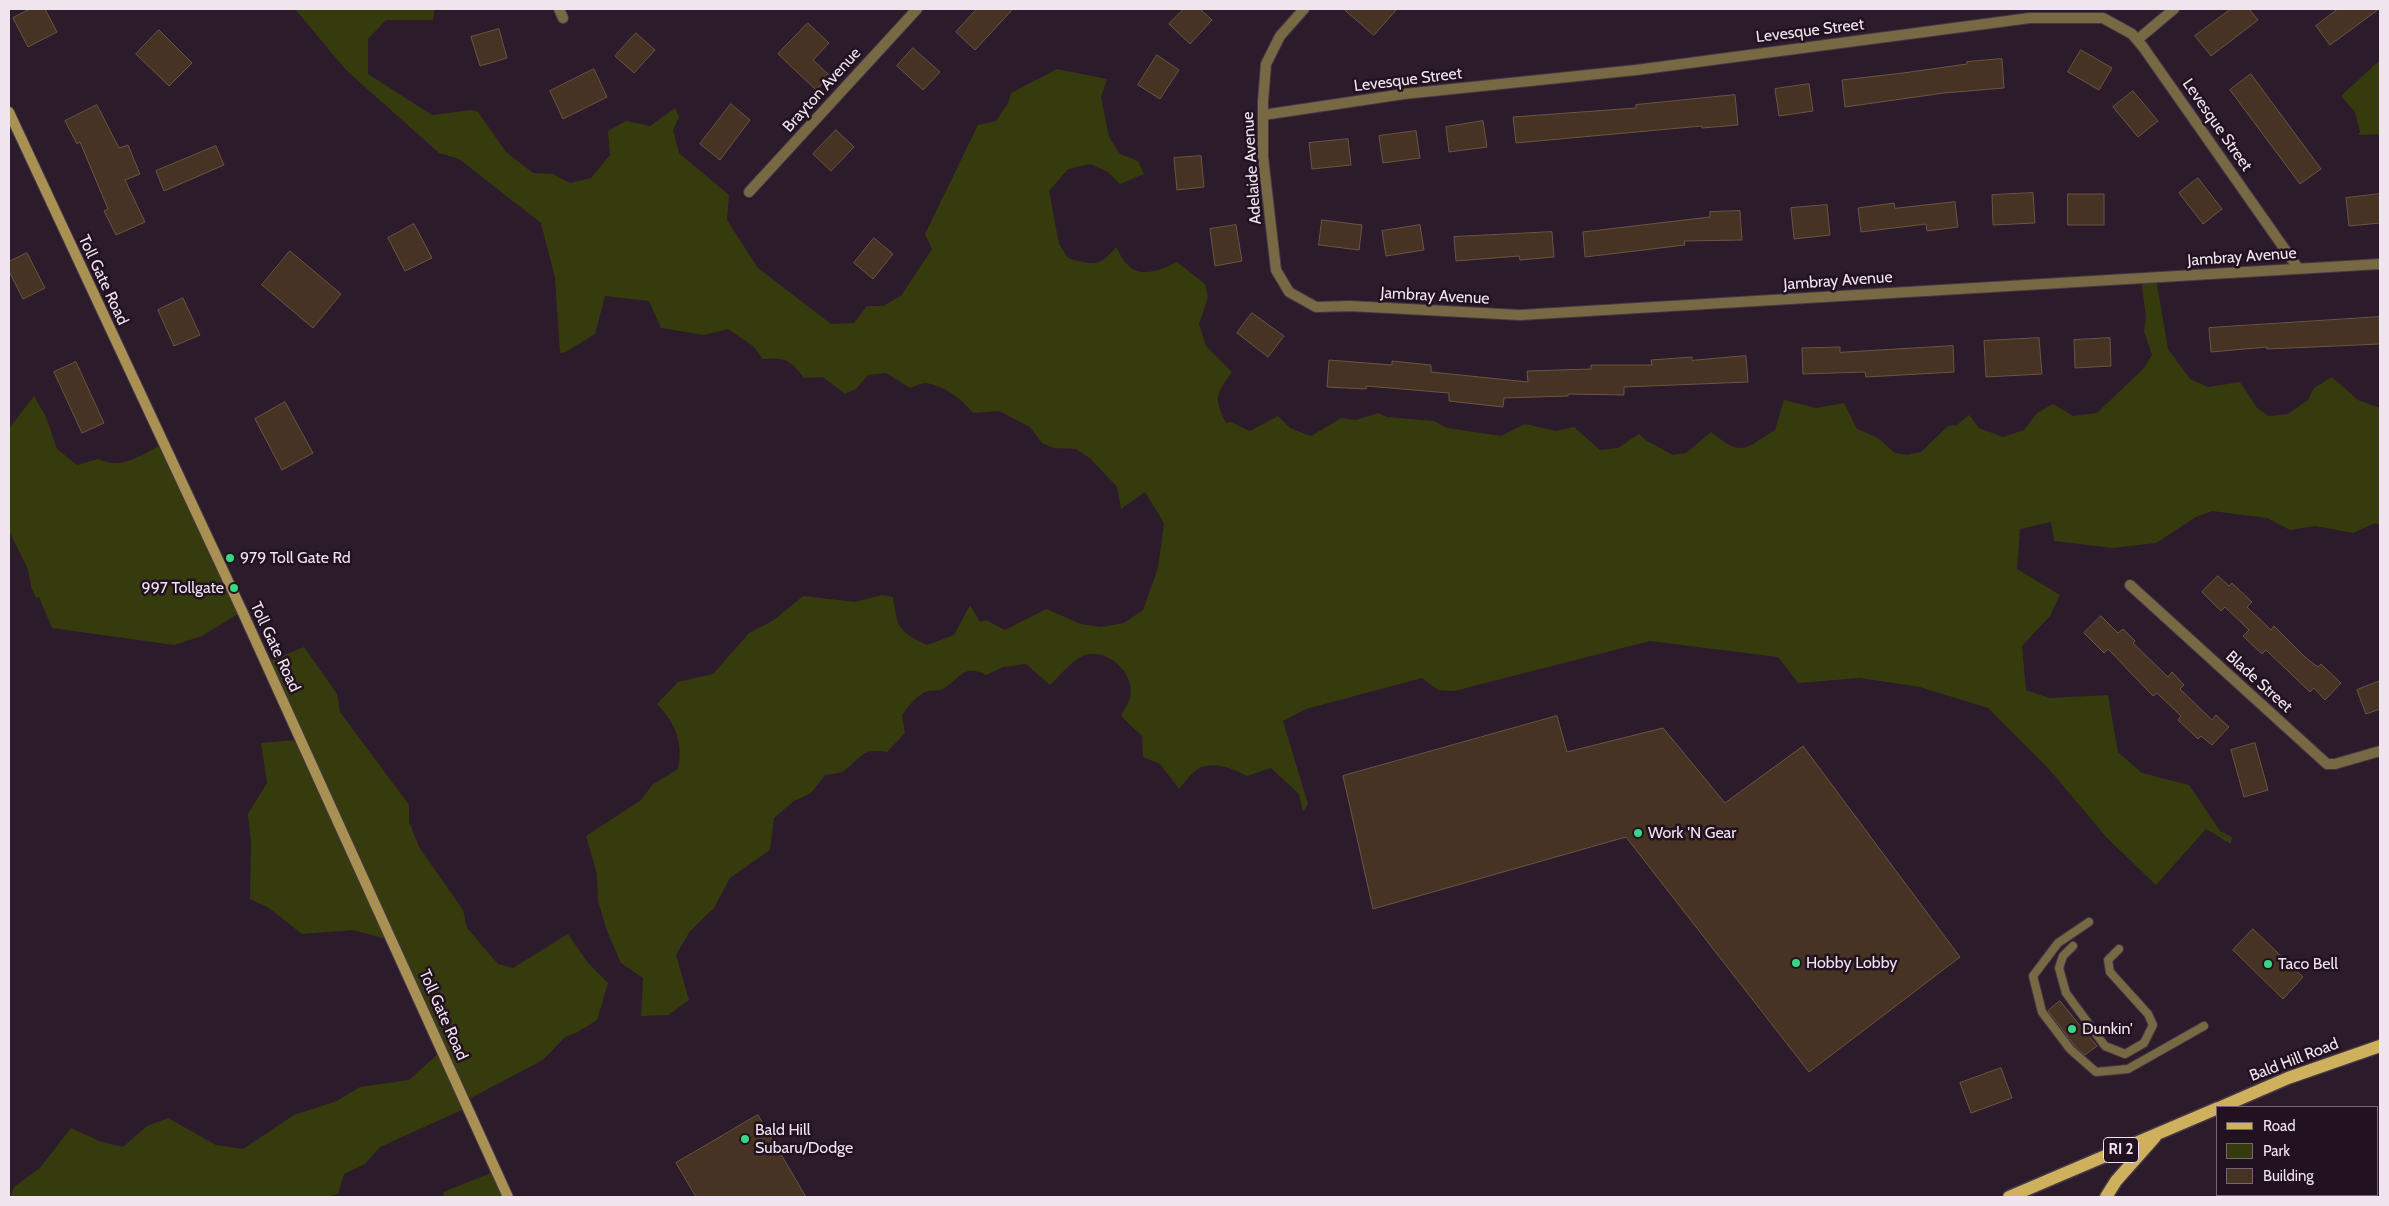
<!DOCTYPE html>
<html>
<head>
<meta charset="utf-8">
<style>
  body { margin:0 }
  #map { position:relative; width:2389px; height:1206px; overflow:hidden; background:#2c1b2b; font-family:Cabin,sans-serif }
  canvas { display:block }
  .frame { position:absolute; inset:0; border:10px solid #f0e4ee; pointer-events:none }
  .legend { position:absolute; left:2216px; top:1106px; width:162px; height:90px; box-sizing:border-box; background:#221221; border:1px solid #746673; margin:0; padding:6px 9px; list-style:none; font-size:15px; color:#f0e4ee }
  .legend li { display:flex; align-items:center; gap:10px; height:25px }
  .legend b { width:25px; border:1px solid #746673 }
</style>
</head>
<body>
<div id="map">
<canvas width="2389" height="1206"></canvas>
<div class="frame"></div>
<ul class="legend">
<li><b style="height:6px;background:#cfb05d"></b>Road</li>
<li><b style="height:14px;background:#363b0d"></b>Park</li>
<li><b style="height:14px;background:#463323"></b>Building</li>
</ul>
</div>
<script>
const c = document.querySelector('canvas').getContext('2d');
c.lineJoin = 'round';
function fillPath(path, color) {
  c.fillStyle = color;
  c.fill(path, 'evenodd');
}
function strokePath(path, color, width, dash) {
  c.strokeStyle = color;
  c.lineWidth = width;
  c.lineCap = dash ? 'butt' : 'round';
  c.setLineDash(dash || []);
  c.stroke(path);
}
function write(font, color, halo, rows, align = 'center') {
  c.font = font + ' Cabin,sans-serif';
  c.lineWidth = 5;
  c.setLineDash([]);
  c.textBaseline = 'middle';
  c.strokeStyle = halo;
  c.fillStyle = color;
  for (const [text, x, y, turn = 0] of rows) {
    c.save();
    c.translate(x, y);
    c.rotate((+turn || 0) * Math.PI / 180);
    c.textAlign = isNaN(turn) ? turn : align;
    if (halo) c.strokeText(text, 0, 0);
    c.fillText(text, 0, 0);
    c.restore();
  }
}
const green = new Path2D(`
  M295,9H435L433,20H386L368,39V74L432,115L472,110L478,112L506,152L533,173L553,174L570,183L591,178L610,155L608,131L626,121L650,126L675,108L679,117L673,130L679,153L729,195L727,220L758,268L831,324L854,323L867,306H883L901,296L932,249L925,234L978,125L996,121L1008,103L1011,93L1057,69L1107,79L1101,97L1109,137L1120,154L1138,161L1144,174L1120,184L1108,172L1090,164L1068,169L1049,191L1059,244L1068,258C1092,265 1099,268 1116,247C1120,253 1122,260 1127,264C1139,279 1163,270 1177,262L1205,284L1208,297L1199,324L1206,346L1232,372C1215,395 1214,398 1226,423L1231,422L1250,431L1278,416L1290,428L1311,436L1341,418L1356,420L1378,413L1387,417L1434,421L1447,428L1501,436L1525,424L1556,431L1574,427L1600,450L1618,448L1639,434L1647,441L1673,455L1686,453L1711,432C1742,457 1743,450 1775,430L1784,400L1816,408L1844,403L1857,429L1878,438L1895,453L1907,455L1921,452L1948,426L1957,425L1969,415L1979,428L2003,437L2024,430L2037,413L2053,404L2073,416L2097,413L2144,368L2152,355L2144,331L2146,317L2141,280L2156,278L2168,349L2190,379L2208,387L2240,382L2257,408L2269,416L2288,414L2308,400L2314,388L2332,377L2358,400L2380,408V525L2375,523L2353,533L2315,526L2290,530L2267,518L2212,511L2196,517L2156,543L2113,548L2054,541L2051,522L2020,529L2017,569L2060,595L2050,616L2022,646L2026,690L2049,698L2108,695L2118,752L2142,773L2189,785L2220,831L2232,837L2231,843H2229L2206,829L2156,885L2107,838L2048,768L1988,708L1920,687L1860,678L1798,683L1778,657L1650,641L1454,691L1438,690L1422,678L1306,709L1283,721L1308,804L1303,812L1299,794L1271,768L1247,776C1234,769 1212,760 1198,769C1191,773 1184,783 1179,789L1160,764L1143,757L1142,736L1121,716C1124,710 1128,704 1130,698C1136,674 1108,648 1085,655C1073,659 1060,676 1050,685L1026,664L1003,667L986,675C963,663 960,679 943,689C939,691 932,690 928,691C916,695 909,706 902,715L905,733L887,752C861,748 862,757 845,770C840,774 831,774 825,775L811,793L794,801L774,818L770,850L730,878L714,908L690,931L676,955L689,1000L668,1015L641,1016L643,978L621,963L607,931L598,901L597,874L586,836L641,800L652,785L678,769C683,742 676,724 657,704L678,682L713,674L749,633L774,620L803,596L855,602L882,595L893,597C898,629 897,630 927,645L954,635L970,605L980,622L986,620L1005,630L1046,609L1081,624L1101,627L1124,623L1143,610L1158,568L1164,523L1145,492L1121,509L1117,487L1091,459L1076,449L1054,448L1042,443L1030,427L999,411L973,413C962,399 945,386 926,383C921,383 915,386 910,388L886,373L868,375L856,389L845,394L823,377L804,378C791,360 785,357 763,359L753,346L728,329L704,335L661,328L649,301L605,296L595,334L566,352L560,353L555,278L541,223L459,159L439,153L346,70Z
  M2380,60V134L2358,135L2360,132L2355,112L2341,96Z
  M34,396L46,417L57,449L77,465L98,459C123,470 137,457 159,446L238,614L202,636L174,645L52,628L39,597L36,598L31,587L28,569L9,531V429Z
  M304,647L337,694L340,712L409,805V822L419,847L463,910L467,928L498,964L513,968L568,934L588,963L608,983L597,1020L576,1033L565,1037L543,1060L465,1101L466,1108L380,1147L365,1164L344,1174L338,1194L327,1197H10L14,1187L40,1168L71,1128L99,1141L123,1147L147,1126L168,1118L216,1145L243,1149L294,1115L337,1101L360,1087L409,1080L440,1052L390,940L353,930L302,934L269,908L250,899L251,842L248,814L267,783L261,743L296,740L262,664Z
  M496,1171L508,1197H444L443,1192Z`);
const building = new Path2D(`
  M30,9H45L57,32L28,47L13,18Z
  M977,9H1013L975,50L956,32Z
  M1184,9H1200L1212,20L1190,44L1169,24Z
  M1344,9H1397L1374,35Z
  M2231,9H2249L2258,20L2211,56L2195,36Z
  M2338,9H2379L2330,45L2316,26Z
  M808,23L829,43L813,60L830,76L816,90L778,54Z
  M499,29L507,58L480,66L471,37Z
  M159,30L192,63L169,86L136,54Z
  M636,33L655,50L634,73L615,56Z
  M913,48L940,72L923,90L897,66Z
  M2081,50L2112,68L2099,90L2068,72Z
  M1157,55L1179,70L1160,99L1138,85Z
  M2002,59L2004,88L1944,93L1845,107L1842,80L1903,73L1967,64V62Z
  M594,69L607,97L563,119L550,91Z
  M2251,74L2321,169L2300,184L2230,90Z
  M1809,84L1813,111L1779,116L1775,89Z
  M2133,91L2158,121L2138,137L2113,107Z
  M1735,95L1738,125L1702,128V126L1516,143L1513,117L1636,108V105Z
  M731,104L750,120L720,160L700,144Z
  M97,105L119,148L128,145L140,174L125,180L145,222L116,235L104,211L108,209L80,142L77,144L65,121Z
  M1483,121L1487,147L1449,152L1446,127Z
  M836,130L854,147L831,171L813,154Z
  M1416,131L1420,158L1383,163L1379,136Z
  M1348,139L1351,165L1312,169L1309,143Z
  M216,146L224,165L164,191L156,171Z
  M1201,156L1204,187L1177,190L1174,158Z
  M2198,178L2222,209L2203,224L2179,193Z
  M2033,193L2035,223L1993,225L1992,195Z
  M2068,194H2104V225H2068Z
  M2380,194V223L2349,226L2346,198Z
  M1955,202L1958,227L1927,231L1926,224L1861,232L1858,208L1894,203L1895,208Z
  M1827,205L1830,235L1794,239L1791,208Z
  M1740,211L1742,240L1684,241L1685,245L1585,257L1583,232L1710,217V212Z
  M1322,220L1362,225L1359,250L1319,245Z
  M414,224L432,258L405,271L388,238Z
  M1236,225L1242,261L1215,266L1210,229Z
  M1420,225L1424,250L1386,256L1382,231Z
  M1552,232L1554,257L1520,260L1519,256L1456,261L1454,237Z
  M874,238L893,254L873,279L854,263Z
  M290,251L341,294L313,328L262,285Z
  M27,253L45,288L23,299L9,271V262Z
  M183,298L200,335L174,346L158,310Z
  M1252,313L1284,336L1268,357L1237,333Z
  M2380,317V344L2267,349V347L2211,352L2209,328Z
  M2039,338L2042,374L1986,377L1984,341Z
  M2110,338L2111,366L2075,368L2074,340Z
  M1953,346L1954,372L1866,377L1865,372L1803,374L1802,348L1840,347V352Z
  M1746,356L1748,382L1624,387V395L1568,394V396L1504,398L1503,407L1449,401V393L1366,386V389L1327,387L1329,360L1392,365V361L1431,365V372L1528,382L1527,371L1591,369V365H1652L1651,360L1692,357V360Z
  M76,362L104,423L82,433L54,372Z
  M285,402L313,453L282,470L255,419Z
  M2218,576L2229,586L2232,583L2252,602L2247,607L2271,630L2274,626L2306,658L2318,667L2321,664L2341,683L2325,700L2314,688L2310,692L2266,650L2262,654L2243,636L2249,630L2225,607L2221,611L2202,592Z
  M2101,616L2118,633L2123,629L2135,641L2133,643L2168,677L2172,672L2184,685L2180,689L2212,720L2216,715L2229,727L2212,745L2201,736L2198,739L2178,720L2181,716L2157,693L2153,696L2108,649L2104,653L2084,633Z
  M2380,681V709L2366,714L2357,690Z
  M1557,716L1567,752L1663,728L1725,803L1803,746L1960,957L1809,1072L1626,837L1373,909L1343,776Z
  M2255,743L2268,790L2244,797L2231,750Z
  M2253,929L2303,977L2283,999L2233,950Z
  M2060,1001L2097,1046L2085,1055L2074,1045L2048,1011Z
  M2001,1068L2012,1098L1971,1113L1960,1083Z
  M758,1115L806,1197H696L676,1163Z`);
const service = new Path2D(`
  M2089,922L2058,943L2033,976L2042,1012L2070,1049L2096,1072L2128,1069L2204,1026
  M2073,946L2063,956L2059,968L2066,993L2105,1046L2125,1054L2144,1043L2153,1025L2148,1014L2110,972L2108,960L2119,949`);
const minor = new Path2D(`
  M559,9L563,18
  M1304,9L1280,36L1266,64L1263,101V157L1276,270L1289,292L1316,307L1350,306L1520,315L2380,264
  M2137,40L2174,9
  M1263,115L1404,94L1636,70L2030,18H2103L2132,34L2143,47L2298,268
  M749,192L917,9
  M2130,585L2327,764H2335L2380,751`);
const secondary = new Path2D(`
  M9,112L243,613L508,1197`);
const primary = new Path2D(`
  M2221,1107L2288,1078L2380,1046
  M2009,1197L2218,1108
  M2106,1197L2116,1181L2155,1137`);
const markers = [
  [230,558,5,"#35d881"],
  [234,588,5,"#35d881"],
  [1638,833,5,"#35d881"],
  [1796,963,5,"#35d881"],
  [2268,964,5,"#35d881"],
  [2072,1029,5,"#35d881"],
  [745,1139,5,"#35d881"]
];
const shields = [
  [2121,1150,35]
];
const shieldNames = [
  ["RI 2",2121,1150]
];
const streetNames = [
  ["Levesque Street",1810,31,-7],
  ["Levesque Street",1408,80,-7],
  ["Brayton Avenue",822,90,-48],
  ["Levesque Street",2217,125,55],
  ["Adelaide Avenue",1252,168,-94],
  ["Jambray Avenue",2242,257,-4],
  ["Toll Gate Road",103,280,65],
  ["Jambray Avenue",1838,281,-4],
  ["Jambray Avenue",1435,296,3],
  ["Toll Gate Road",275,647,65],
  ["Blade Street",2259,682,42],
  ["Toll Gate Road",443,1015,66],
  ["Bald Hill Road",2294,1060,-21]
];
const poiNames = [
  ["979 Toll Gate Rd",240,558],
  ["997 Tollgate",224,588,"right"],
  ["Work 'N Gear",1648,833],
  ["Hobby Lobby",1806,963],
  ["Taco Bell",2278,964],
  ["Dunkin'",2082,1029],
  ["Bald Hill",755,1130],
  ["Subaru/Dodge",755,1148]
];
fillPath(green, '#363b0d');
fillPath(building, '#463323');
strokePath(building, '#6a5544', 1);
strokePath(service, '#473746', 10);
strokePath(minor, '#473746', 12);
strokePath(secondary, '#473746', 12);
strokePath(primary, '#473746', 15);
strokePath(service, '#776943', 8);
strokePath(minor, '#776943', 10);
strokePath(secondary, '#a89152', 10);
strokePath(primary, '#cfb05d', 12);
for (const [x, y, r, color] of markers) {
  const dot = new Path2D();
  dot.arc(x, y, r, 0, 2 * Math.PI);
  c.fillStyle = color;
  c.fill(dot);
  strokePath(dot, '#221221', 2);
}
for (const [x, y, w] of shields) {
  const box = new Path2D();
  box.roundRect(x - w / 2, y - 12.5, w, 25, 4);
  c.fillStyle = '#221221';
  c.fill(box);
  strokePath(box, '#f0e4ee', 1);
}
write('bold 15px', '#f0e4ee', null, shieldNames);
write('16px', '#f0e4ee', '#221221', streetNames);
write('16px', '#f0e4ee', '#221221', poiNames, 'left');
</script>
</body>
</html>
